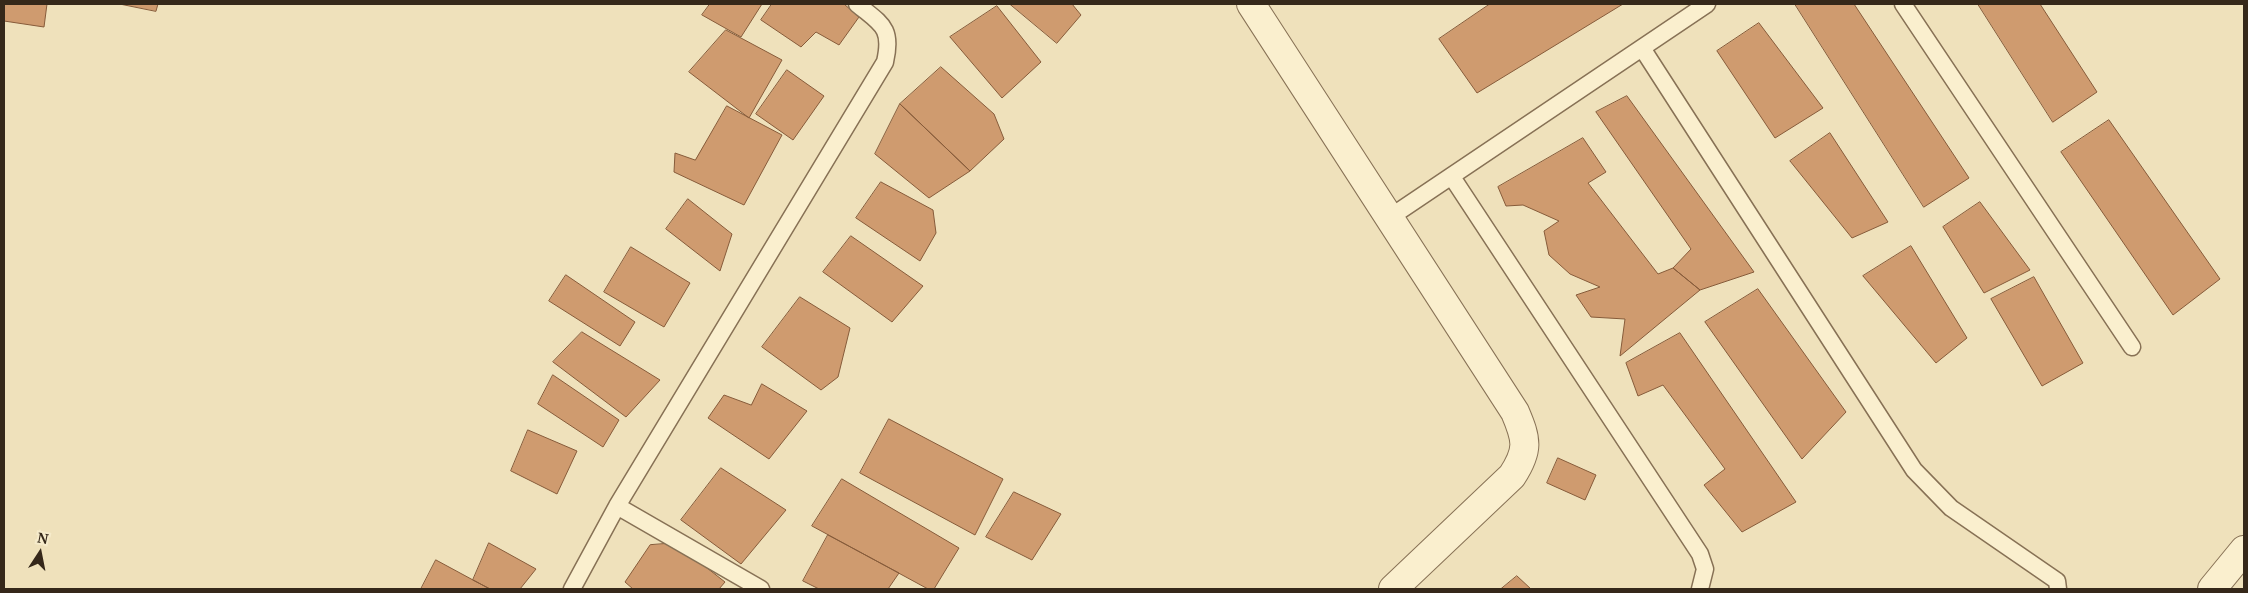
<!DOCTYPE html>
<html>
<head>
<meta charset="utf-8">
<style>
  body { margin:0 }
  #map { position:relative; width:2248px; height:593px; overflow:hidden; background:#efe1bb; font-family:"Noto Serif",serif }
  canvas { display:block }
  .frame { position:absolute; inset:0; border:5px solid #35281a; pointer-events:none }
  .north { position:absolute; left:15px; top:528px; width:50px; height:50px; -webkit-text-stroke:4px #f6ebcb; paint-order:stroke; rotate:11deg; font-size:14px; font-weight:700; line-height:20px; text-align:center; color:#35281a }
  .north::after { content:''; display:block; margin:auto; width:18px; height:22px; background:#35281a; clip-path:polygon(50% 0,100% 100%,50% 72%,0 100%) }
</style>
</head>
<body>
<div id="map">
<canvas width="2248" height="593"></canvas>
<div class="frame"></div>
<div class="north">N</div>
</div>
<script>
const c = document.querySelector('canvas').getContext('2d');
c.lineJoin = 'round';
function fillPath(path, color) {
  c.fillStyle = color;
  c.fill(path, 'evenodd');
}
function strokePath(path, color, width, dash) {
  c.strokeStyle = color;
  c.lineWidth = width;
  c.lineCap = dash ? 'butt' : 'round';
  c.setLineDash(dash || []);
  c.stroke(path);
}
const building = new Path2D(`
  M4,4H47L44,27L4,21Z
  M120,4H158L156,11Z
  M710,4H762L741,37L702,15Z
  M772,4H844L859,17L839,45L816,32L801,47L761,20Z
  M1010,4H1072L1081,15L1057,43Z
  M1490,4H1623L1477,93L1439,39Z
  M1795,4H1854L1969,178L1924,207Z
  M1978,4H2040L2097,92L2053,122Z
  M997,6L1041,62L1002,98L950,37Z
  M1759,23L1823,108L1775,138L1717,51Z
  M726,30L782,60L749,118L689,72Z
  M941,67L994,114L1004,139L970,171L900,104Z
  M787,70L824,96L793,140L756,114Z
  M1627,96L1754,272L1700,290L1673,268L1691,249L1596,112Z
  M900,104L970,171L929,198L875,154Z
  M727,106L782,135L744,205L674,172L675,153L695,160Z
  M2109,120L2220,279L2173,315L2061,152Z
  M1830,133L1888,222L1852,238L1790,161Z
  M1583,138L1606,172L1588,183L1658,274L1673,268L1700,290L1620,356L1625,319L1591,317L1576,295L1600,287L1570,274L1549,255L1544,231L1559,221L1523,205L1506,206L1498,187Z
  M881,182L933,210L936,233L920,261L856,218Z
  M688,199L732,234L720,271L666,229Z
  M1980,202L2030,270L1984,293L1943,227Z
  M851,236L923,286L892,322L823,272Z
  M1911,246L1967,338L1936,363L1863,276Z
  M631,247L690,283L664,327L604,292Z
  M566,275L635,322L620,346L549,301Z
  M2034,277L2083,363L2042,386L1991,299Z
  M1758,289L1846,412L1802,459L1705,322Z
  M800,297L850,328L838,377L821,390L762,347Z
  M582,332L660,380L626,417L553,362Z
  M1680,333L1796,502L1742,532L1704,485L1725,469L1663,385L1638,396L1626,363Z
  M553,375L619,420L603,447L538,404Z
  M762,384L807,411L769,459L708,418L724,395L751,405Z
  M889,419L1003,479L975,535L860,473Z
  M528,430L577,451L557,494L511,471Z
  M1558,458L1596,475L1585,500L1547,483Z
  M721,468L786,510L741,564L681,520Z
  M842,479L959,548L934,589H928L812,526Z
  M1014,492L1061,514L1032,560L986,537Z
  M828,535L899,573L888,589H819L803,581Z
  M489,543L536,569L520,589H490L473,580Z
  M675,543L725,582L719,589H633L625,582L650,545Z
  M436,560L473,580L490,589H421Z
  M1517,576L1531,589H1501Z`);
const lane = new Path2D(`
  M1903,4L2132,347
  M1642,48L1914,470L1951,508L2057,581L2058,589
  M1452,177L1700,554L1705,569L1700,589
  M1389,218L1707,4
  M617,506L885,62C893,27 881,24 857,4
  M572,589L617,506L761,589`);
const street = new Path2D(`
  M1251,4L1515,412C1527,440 1529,450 1512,476L1393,589
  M2212,589L2244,550`);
fillPath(building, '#cf9b6f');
strokePath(building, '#865b3a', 1);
strokePath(lane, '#877155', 19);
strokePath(street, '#877155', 30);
strokePath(lane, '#faefce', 16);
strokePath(street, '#faefce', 28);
</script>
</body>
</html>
